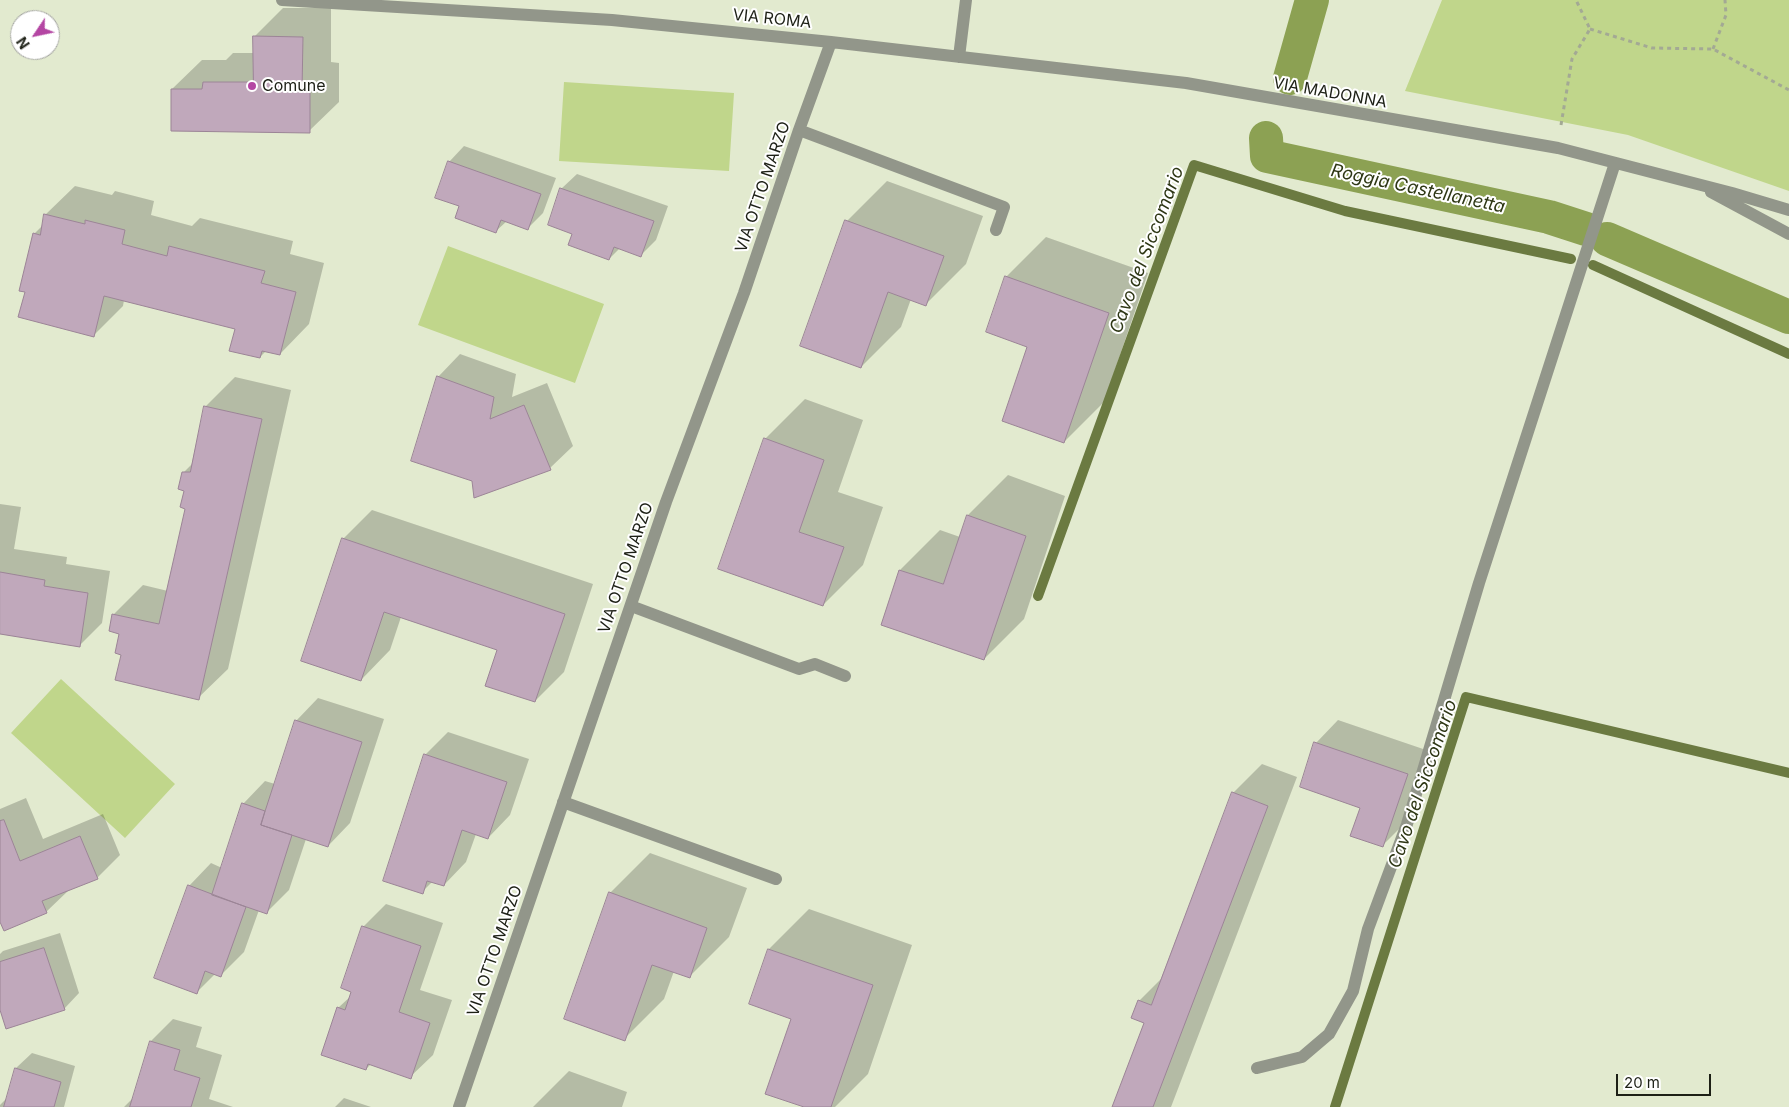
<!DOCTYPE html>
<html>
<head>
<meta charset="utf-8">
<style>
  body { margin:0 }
  #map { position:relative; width:1789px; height:1107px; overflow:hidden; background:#e2eacf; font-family:Inter,sans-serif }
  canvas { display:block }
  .north { position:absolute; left:10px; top:10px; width:50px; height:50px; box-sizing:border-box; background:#fff; border:1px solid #a5a6a2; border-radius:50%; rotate:236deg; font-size:14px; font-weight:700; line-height:20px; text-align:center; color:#1d2016 }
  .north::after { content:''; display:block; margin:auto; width:18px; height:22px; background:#b446a3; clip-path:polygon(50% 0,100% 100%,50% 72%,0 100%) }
  .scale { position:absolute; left:1616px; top:1074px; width:95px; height:22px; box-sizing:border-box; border:2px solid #1d2016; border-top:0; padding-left:6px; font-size:15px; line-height:18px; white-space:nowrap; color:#1d2016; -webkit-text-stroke:4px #fff; paint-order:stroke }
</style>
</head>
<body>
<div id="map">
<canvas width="1789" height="1107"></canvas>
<div class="north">N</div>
<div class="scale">20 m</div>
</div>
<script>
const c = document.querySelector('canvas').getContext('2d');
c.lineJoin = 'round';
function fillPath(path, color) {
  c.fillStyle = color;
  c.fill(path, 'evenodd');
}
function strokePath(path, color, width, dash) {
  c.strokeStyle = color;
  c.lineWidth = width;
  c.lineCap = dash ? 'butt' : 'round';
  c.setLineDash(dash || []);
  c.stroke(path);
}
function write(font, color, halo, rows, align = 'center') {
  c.font = font + ' Inter,sans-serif';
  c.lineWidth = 4;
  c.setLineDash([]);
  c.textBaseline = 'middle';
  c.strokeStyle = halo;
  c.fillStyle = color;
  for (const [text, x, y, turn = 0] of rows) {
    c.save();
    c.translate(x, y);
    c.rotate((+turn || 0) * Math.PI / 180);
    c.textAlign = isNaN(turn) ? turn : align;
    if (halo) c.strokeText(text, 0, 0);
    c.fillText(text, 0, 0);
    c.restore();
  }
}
const green = new Path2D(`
  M1442,0H1789V191L1628,135L1405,91Z
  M564,82L734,93L729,171L559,161Z
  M448,246L604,304L575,383L418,325Z
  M61,679L175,784L125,838L11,733Z`);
const shadow = new Path2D(`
  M283,8H331V62L339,63V102L309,131L172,89L202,60H226L233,53H254V37Z
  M464,146L556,178L543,213L528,228L507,221L496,231L449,162Z
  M577,174L668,206L656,240L641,255L620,248L609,259L573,233L561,189Z
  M887,181L983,216L966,264L926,304L911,299L901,327L861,367L847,221Z
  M75,186L112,195L115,191L154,201L151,215L192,226L200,218L293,241L290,254L324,263L309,324L280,354L267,350L260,357L236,328L124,300L123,306L94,335L26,291L34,234L43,225L45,215Z
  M1046,237L1148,273L1104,402L1064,442L1006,277Z
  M460,354L516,374L512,397L547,383L573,446L550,468L475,496L473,480L438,377Z
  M235,377L291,390L228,669L198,698L122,654L121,633L110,630L114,614L143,585L168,591L187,508L183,473L193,463L206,406Z
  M805,399L863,420L838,492L883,507L863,565L823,605L765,439Z
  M1008,475L1065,496L1024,619L984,659L882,624L900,570L940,530L960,537L968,515Z
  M0,504L21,507L14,549L67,557L66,564L110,571L102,623L79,646L0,633Z
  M372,510L593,584L564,672L535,701L498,649L401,617L390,650L361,680L343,539Z
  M318,698L384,719L350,823L328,846L306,839L289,890L267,912L259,910L244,952L221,975L216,973L197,992L189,886L211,863L222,868L243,804L265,781L275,784L296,721Z
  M1338,720L1429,751L1405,823L1382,846L1361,807L1316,743Z
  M448,732L529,759L510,815L488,838L476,834L466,862L444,885L433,881L422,892L425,755Z
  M1262,764L1297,777L1171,1107H1113L1145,1023L1139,1001L1163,977L1233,793Z
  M26,798L43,839L103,814L120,855L97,878L69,890L46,912L0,919V809Z
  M650,853L747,888L729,937L689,977L674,971L664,999L624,1039L610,893Z
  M386,904L443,923L420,990L452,1000L433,1055L410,1077L371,1064L366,1069L338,1008L352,995L363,927Z
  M809,909L912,945L868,1074L835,1107H807L793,1018L751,1004L769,949Z
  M60,933L79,993L64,1009L0,1006V954L3,951Z
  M173,1019L202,1027L196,1047L222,1055L209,1099L233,1107H124L134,1097L151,1041Z
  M32,1053L75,1066L64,1107H0V1105L8,1097L16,1068Z
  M569,1071L627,1092L622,1107H533Z
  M344,1098L371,1107H335Z`);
const stream = new Path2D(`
  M1593,265L1789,354
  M1038,596L1194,165L1345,211L1571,259
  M1335,1107L1466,697L1789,773`);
const canal = new Path2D(`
  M1290,78L1312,0
  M1266,138L1267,156L1549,217L1586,229
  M1607,239L1789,317`);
const building = new Path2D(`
  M253,36L303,37L302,91L310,92V133L171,131V89H202L203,82H253Z
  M448,161L541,194L528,230L501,220L496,233L455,218L459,206L435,198Z
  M560,188L654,221L641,257L614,247L609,260L568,245L572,234L548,225Z
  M44,214L85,224V220L125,230L122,244L167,256L169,246L265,271L261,283L296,292L280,355L262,351L260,358L229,351L235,329L104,296L94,337L18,317L25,292L19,291L33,233L40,235Z
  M845,220L944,256L926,306L888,292L861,368L800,346Z
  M1005,276L1109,313L1064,443L1002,421L1027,347L986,332Z
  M437,376L494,397L490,419L524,405L551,470L474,498L472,481L411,461Z
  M204,406L262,419L199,700L115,680L121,655L115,653L119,634L109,631L112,614L159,624L185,509L180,507L184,491L178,489L182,472H190Z
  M764,438L824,460L799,532L844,547L823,606L718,569Z
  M967,515L1026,536L984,660L881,625L899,570L943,584Z
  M342,538L565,614L535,702L485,686L497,650L384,612L361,681L301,661Z
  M0,572L45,580L44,586L88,593L80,647L0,634Z
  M295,720L362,742L328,847L261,825Z
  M1314,742L1408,774L1383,847L1350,836L1360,808L1300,787Z
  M424,754L507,782L488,839L462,830L444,886L427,881L423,894L383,881Z
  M1232,792L1268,806L1153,1107H1112L1144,1023L1131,1018L1138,1000L1151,1005Z
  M242,803L265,811L261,825L292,835L267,914L212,895Z
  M4,820L20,861L80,836L98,879L42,901L47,913L4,931L0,922V821Z
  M188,885L246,907L221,977L205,971L197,994L154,978Z
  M609,892L707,928L690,978L652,965L625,1041L564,1019Z
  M362,926L421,946L399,1012L430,1023L411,1079L368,1064L366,1070L321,1055L337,1007L345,1010L351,992L341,988Z
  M44,948L65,1010L6,1029L0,1010V962Z
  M768,949L873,985L831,1107H804L765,1094L791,1019L749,1004Z
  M150,1041L180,1050L174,1070L200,1078L191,1107H130Z
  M15,1068L61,1082L54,1107H4Z`);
const path = new Path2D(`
  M1590,29L1652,48L1713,49L1789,90
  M1713,49L1726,15L1725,0
  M1561,125L1572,59L1590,29L1576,0`);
const minor = new Path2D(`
  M282,0L612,20L831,42L1186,83L1558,148L1732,193L1789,210
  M959,57L966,0
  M799,130L1004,207L996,230
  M1711,192L1789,234
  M631,606L799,669L815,664L845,676
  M563,802L776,879
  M1257,1068L1302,1057L1329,1034L1353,991L1368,929L1407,824L1479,583L1615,163
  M459,1107L666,502L744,293L799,130L831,42`);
const markers = [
  [252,86,5,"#b446a3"]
];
const streetNames = [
  ["VIA ROMA",772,19,6],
  ["VIA MADONNA",1330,93,10],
  ["VIA OTTO MARZO",763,187,-71],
  ["VIA OTTO MARZO",626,568,-71],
  ["VIA OTTO MARZO",495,951,-71]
];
const poiNames = [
  ["Comune",262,86]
];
const waterNames = [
  ["Roggia Castellanetta",1418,189,12],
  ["Cavo del Siccomario",1147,250,-69],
  ["Cavo del Siccomario",1423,784,-71]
];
fillPath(green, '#c0d68b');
fillPath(shadow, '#0003');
strokePath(stream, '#6b7a41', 10);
strokePath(canal, '#8ca153', 34);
fillPath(building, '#c0a8bb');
strokePath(building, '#9b8496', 1);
strokePath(path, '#a3a994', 3, [4, 4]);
strokePath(minor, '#92968a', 12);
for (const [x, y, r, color] of markers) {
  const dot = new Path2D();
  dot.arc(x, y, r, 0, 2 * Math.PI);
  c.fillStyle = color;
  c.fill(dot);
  strokePath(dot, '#fff', 2);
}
write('16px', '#1d2016', '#fff', streetNames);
write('16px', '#1d2016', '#fff', poiNames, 'left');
write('italic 18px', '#2e3715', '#fff', waterNames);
</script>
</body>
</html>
